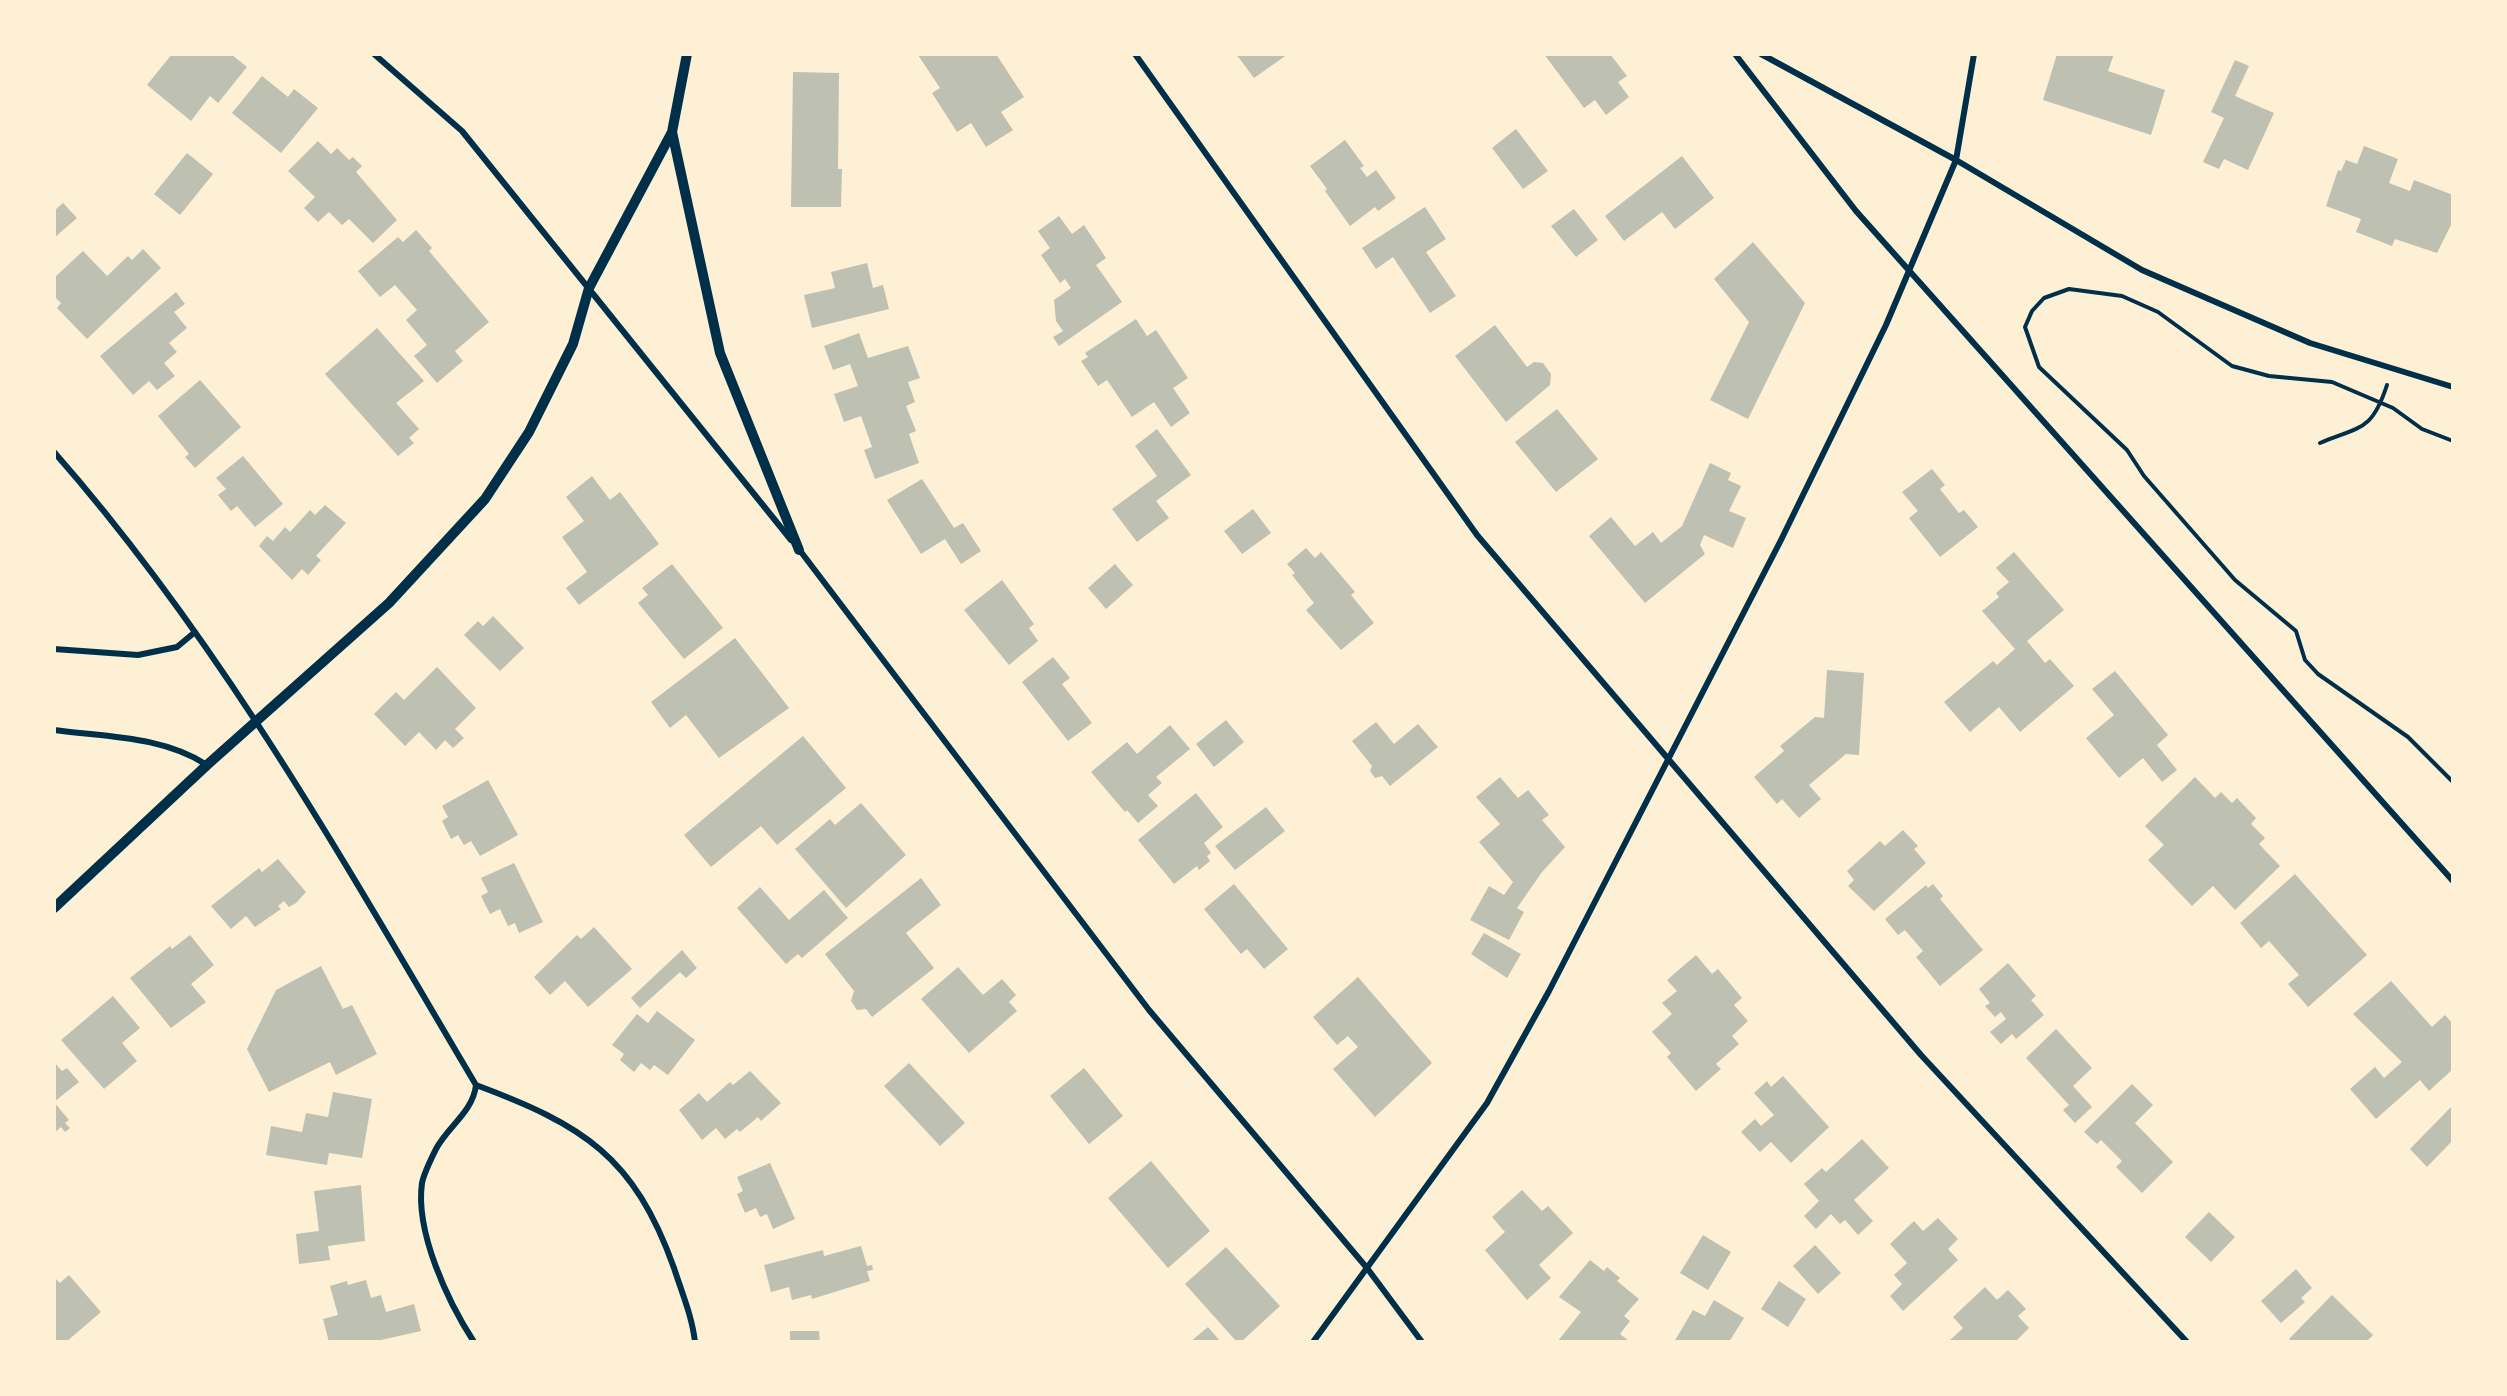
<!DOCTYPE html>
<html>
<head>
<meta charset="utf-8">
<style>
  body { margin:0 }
  #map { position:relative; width:2507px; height:1396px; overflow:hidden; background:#fdf0d5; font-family:Figtree,sans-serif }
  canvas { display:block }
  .frame { position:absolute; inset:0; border:56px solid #fdf0d5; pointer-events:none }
</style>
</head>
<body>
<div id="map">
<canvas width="2507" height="1396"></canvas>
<div class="frame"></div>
</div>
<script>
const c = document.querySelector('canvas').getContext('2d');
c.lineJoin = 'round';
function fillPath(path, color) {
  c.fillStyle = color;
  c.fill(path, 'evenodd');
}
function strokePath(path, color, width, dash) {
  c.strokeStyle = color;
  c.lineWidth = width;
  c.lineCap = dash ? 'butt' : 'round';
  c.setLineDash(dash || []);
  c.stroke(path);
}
const building = new Path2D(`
  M172,54H231L247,67L218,103L210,96L191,121L147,85Z
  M920,54H996L1024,97L1001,112L1013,130L986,147L971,123L957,132L932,93L940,88L918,55Z
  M1236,54H1288L1254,78Z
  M1544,54H1610L1627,76L1618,82L1629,97L1606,115L1595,100L1584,108Z
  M2057,54H2114L2108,71L2165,90L2151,135L2043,100Z
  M2235,60L2249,66L2235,96L2274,113L2248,170L2224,159L2219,169L2203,162L2224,118L2211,112Z
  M793,72L839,73L838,169H842L841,207H791Z
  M262,76L288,97L294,89L318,108L281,153L232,113Z
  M1516,129L1548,171L1523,189L1492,148Z
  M1345,140L1364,166L1360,168L1367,177L1376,170L1396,198L1378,211L1375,207L1350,226L1325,191L1327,189L1310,166Z
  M318,141L331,154L337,148L349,160L353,157L362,166L356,172L397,220L373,243L349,219L342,225L329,212L318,222L304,208L315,197L288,171Z
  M2364,146L2398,159L2389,183L2410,191L2414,180L2453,195V221L2437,253L2395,239L2392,246L2356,232L2361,219L2326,206L2338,170L2341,171L2346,160L2357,164Z
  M187,153L213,174L180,215L154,194Z
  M1682,156L1714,198L1675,229L1662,212L1624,241L1605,216Z
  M63,203L77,218L54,238V211Z
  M1425,207L1446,239L1426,252L1456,296L1430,313L1393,257L1376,269L1362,248Z
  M1574,209L1598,240L1576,257L1551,226Z
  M1059,216L1072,234L1084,225L1106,258L1096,265L1122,302L1059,346L1053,337L1063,331L1056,321L1054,300L1071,288L1065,279L1060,283L1041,255L1050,248L1038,231Z
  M416,230L432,248L429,251L489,322L455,351L463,361L437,383L414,356L427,345L406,320L417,310L395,285L380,297L358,271L398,237L403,242Z
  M1753,242L1805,303L1748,419L1710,400L1749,322L1714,279Z
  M143,249L161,268L87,339L57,308L61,303L54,296V278L83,251L107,276L128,256L132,260Z
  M867,263L873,288L883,285L889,309L812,328L804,295L835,288L831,272Z
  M176,292L185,304L174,312L187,328L169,343L177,352L164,363L175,376L157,390L149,381L133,395L100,356Z
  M1136,319L1147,336L1156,330L1188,378L1173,388L1190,413L1171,427L1154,402L1132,417L1107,380L1098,386L1081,361L1088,357L1085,353Z
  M1495,325L1527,367L1534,362L1543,363L1551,374L1550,385L1506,422L1455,356Z
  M377,328L424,381L396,403L419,429L409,438L414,443L398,456L325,374Z
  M859,333L868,358L908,346L920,378L908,382L915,402L906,406L916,431L909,434L919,463L875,479L864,450L872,447L861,416L844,422L834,394L858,386L850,364L833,370L824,346Z
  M200,380L241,427L195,468L185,457L189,454L158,416Z
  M1557,409L1598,459L1556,492L1515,442Z
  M1157,429L1191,475L1156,501L1169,518L1137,542L1112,509L1157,476L1135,446Z
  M243,456L283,504L255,527L237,506L231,511L218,495L226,489L216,478Z
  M1710,463L1731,473L1728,480L1741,486L1729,511L1746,518L1733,548L1704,535L1700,545L1705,554L1645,603L1589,536L1611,517L1635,546L1653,532L1661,543L1682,526Z
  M1932,469L1945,485L1940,489L1959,513L1964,510L1978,527L1940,557L1909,518L1918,511L1902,492Z
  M592,476L610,500L620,492L659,544L579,605L566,588L587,572L562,537L584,521L566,497Z
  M922,479L954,528L963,523L981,551L961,564L945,539L921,554L887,500Z
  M325,505L346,523L316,556L321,560L308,575L302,569L292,580L259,546L267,536L273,541L285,527L290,532L310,510L315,515Z
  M1253,509L1271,533L1242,554L1224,531Z
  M1306,548L1315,558L1321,552L1355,592L1351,595L1374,623L1341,650L1306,610L1314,603L1292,575L1295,573L1287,564Z
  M2014,552L2064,610L2027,641L2045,663L2050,659L2074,686L2020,732L1999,707L1970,732L1944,702L1993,661L1997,665L2015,649L1982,611L1999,597L1996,593L2009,582L1996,568Z
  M672,564L723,628L684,659L638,603L648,595L642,588Z
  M1115,564L1133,585L1106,609L1088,588Z
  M1002,580L1034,624L1029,628L1038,641L1009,665L964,610Z
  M493,616L524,648L500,671L464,635L478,621L483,626Z
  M735,638L789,708L719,758L686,715L670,728L651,702Z
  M1053,657L1070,678L1062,684L1092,723L1068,741L1022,682Z
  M437,667L476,708L455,729L464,738L453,748L445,740L436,750L419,732L405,746L374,714L396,692L404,700Z
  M1827,670L1864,673L1859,755L1846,754L1809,785L1821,799L1799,818L1782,799L1777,804L1754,777L1784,751L1780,746L1815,717L1824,718Z
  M2115,671L2168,735L2157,745L2177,770L2162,782L2143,758L2119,778L2086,738L2114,715L2092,689Z
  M1226,720L1244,742L1214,767L1196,744Z
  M1376,722L1394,744L1418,724L1438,747L1390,786L1382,776L1375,778L1370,771L1372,766L1352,741Z
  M1170,725L1190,749L1156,777L1162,783L1148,795L1158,806L1138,823L1127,810L1125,812L1091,772L1127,742L1137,754Z
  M803,736L846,788L777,845L761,826L711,867L684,835Z
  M1500,777L1518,798L1528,790L1549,815L1542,820L1565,847L1542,872L1517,908L1524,912L1509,940L1470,920L1489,886L1504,895L1513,882L1479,842L1500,824L1476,797Z
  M2195,777L2215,798L2221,792L2232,803L2237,798L2256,818L2251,824L2265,838L2259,844L2280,866L2235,910L2213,886L2192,906L2148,860L2164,845L2145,826Z
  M488,780L518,835L480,856L471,841L464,845L458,835L451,839L442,821L448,817L442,806Z
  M1196,793L1223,827L1204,843L1211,853L1207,856L1210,861L1199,870L1197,866L1174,884L1138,840Z
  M861,803L906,855L846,908L795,849L830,819L835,825Z
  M1266,807L1285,831L1235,870L1215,846Z
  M1903,830L1918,846L1914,849L1926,863L1874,911L1848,886L1854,880L1847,871L1880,841L1885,846Z
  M278,859L306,892L296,903L289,907L284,901L278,906L281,909L255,927L246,916L231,929L211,906L259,868L262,872Z
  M514,863L543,922L519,933L515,923L508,926L500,909L490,914L481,896L488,892L481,878Z
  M2295,874L2367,955L2308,1007L2288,984L2299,975L2269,941L2261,948L2240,923Z
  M921,878L941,905L906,933L934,968L872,1017L866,1009L857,1010L851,1001L854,991L825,954Z
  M1234,884L1288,949L1264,969L1247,949L1241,954L1204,909Z
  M1933,884L1943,896L1940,899L1983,950L1940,986L1916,957L1923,951L1905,930L1898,935L1885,919L1926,885L1928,888Z
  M760,887L789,920L824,890L848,918L802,958L798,954L786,964L737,908Z
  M594,927L632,969L588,1007L565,981L550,995L534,977L577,935L581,939Z
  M1484,933L1521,954L1507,978L1471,954Z
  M190,935L214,965L191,984L206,1002L171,1028L130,978L170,946L172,949Z
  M682,950L697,968L686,978L680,972L640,1008L631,998Z
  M1696,955L1712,974L1718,969L1742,998L1734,1005L1748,1021L1732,1036L1739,1044L1716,1064L1721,1069L1696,1091L1667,1057L1671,1053L1652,1032L1672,1014L1662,1003L1677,991L1667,980Z
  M2008,963L2036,996L2031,1000L2044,1015L2016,1039L2012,1034L2001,1044L1990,1032L2006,1019L2001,1012L1995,1017L1985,1006L1990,1003L1979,989Z
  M321,966L343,1009L352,1005L377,1054L336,1075L330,1062L269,1092L247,1049L276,990Z
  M958,967L983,995L1002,979L1016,995L1009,1002L1017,1011L969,1053L921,999Z
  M1358,977L1432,1063L1375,1117L1333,1069L1358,1047L1348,1036L1337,1045L1313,1017Z
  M2391,981L2432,1027L2445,1015L2453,1024V1069L2429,1091L2420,1080L2376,1119L2350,1089L2375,1067L2384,1078L2402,1062L2353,1014Z
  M113,996L140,1028L122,1043L137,1061L104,1089L61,1040Z
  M657,1011L695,1040L668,1075L654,1065L650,1070L641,1063L634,1072L620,1060L624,1054L612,1045L637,1014L648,1023Z
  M2056,1029L2092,1068L2073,1086L2092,1107L2075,1123L2063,1110L2069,1105L2026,1058Z
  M54,1062L62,1071L67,1068L79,1082L54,1102L69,1120L65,1123L70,1128L65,1132L61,1127L54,1133Z
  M909,1063L965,1123L940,1146L884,1086Z
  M1084,1068L1123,1116L1089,1144L1050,1096Z
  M750,1071L781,1103L761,1121L758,1117L740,1132L737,1129L725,1139L716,1128L702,1140L679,1110L699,1093L707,1102L730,1082L733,1085Z
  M1783,1076L1829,1127L1791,1163L1771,1142L1760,1152L1741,1132L1755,1119L1761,1126L1774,1115L1754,1093L1767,1081L1771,1087Z
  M2132,1084L2153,1105L2135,1123L2173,1162L2142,1193L2116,1167L2122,1161L2101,1140L2097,1144L2084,1132Z
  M333,1092L372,1099L362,1158L329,1153L327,1165L266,1155L271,1126L302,1132L306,1113L328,1117Z
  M2453,1105V1140L2427,1167L2410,1149Z
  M1862,1139L1889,1168L1854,1200L1873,1221L1858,1235L1845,1220L1840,1224L1831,1214L1816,1229L1804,1216L1819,1201L1804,1184L1822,1168L1826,1172Z
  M1151,1161L1210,1231L1168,1268L1108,1198Z
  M770,1163L795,1219L773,1229L767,1214L760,1217L756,1208L745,1213L737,1194L743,1191L737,1177Z
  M361,1185L365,1241L328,1246L330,1260L299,1264L296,1234L319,1231L314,1191Z
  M1522,1190L1542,1211L1548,1206L1573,1233L1539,1265L1551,1278L1527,1300L1485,1250L1505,1232L1492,1217Z
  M2209,1212L2235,1237L2211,1262L2185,1237Z
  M1938,1218L1958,1239L1948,1249L1958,1260L1903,1311L1890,1296L1902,1284L1894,1275L1907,1263L1890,1244L1914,1221L1923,1231Z
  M1703,1235L1731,1252L1708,1290L1680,1273Z
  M1815,1245L1841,1273L1818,1294L1793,1266Z
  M861,1246L867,1266L872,1265L873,1270L867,1271L870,1281L812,1299L811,1295L792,1300L789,1287L771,1292L764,1265L823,1250L824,1256Z
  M1226,1247L1280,1306L1241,1342H1237L1185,1284Z
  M1590,1260L1604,1271L1607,1267L1620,1278L1617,1281L1639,1299L1624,1316L1630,1321L1620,1334L1628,1340L1626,1342H1557L1581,1312L1559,1297Z
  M2296,1269L2312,1288L2301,1298L2305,1302L2281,1323L2261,1301Z
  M69,1275L101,1312L66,1342H54V1277L60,1283Z
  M366,1280L371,1298L381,1295L386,1312L414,1304L421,1331L372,1342H329L323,1319L338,1315L330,1286L347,1281L348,1285Z
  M1779,1281L1806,1299L1788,1327L1761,1309Z
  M1985,1287L1997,1300L2008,1290L2026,1309L2018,1316L2029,1328L2015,1342H1948L1963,1328L1953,1317Z
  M2332,1295L2373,1335L2366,1342H2293L2289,1339Z
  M1714,1300L1744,1318L1729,1342H1674L1693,1310L1705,1316Z
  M1208,1327L1221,1342H1190Z
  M790,1331H819L820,1342H790Z`);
const path = new Path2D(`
  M2453,441L2422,429L2393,408L2332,382L2269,376L2232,366L2158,312L2122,296L2069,289L2044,298L2032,311L2025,327L2039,367L2127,450L2144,476L2235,580L2296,631L2305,660L2318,674L2408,737L2453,782
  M2320,443C2361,426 2372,431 2387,385`);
const minor = new Path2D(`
  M374,54L462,131L791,540
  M1135,54L1477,535L1921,1055L2187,1342
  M1735,54L1856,211L2453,881
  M1761,54L1956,160L2142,270L2310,343L2453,387
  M54,452C222,643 347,867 476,1085C473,1112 448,1126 436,1149C431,1159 424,1173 422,1183C415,1232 448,1302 474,1342
  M798,548L1149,1010L1367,1268L1422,1342
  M54,649L138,655L177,647L195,632
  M54,730C106,737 163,736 207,765
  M476,1085C583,1125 634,1156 674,1268C682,1293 692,1316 695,1342
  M1313,1342L1487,1103L1549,991L1781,540L1886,325L1956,160L1974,54`);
const tertiary = new Path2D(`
  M672,132L720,353L799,550
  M54,908L207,765L389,603L485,499L529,432L573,344L589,288L672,132L687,54`);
fillPath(building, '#bec0b2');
strokePath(path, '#003049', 4);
strokePath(minor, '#003049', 6);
strokePath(tertiary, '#003049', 10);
</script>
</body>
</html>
